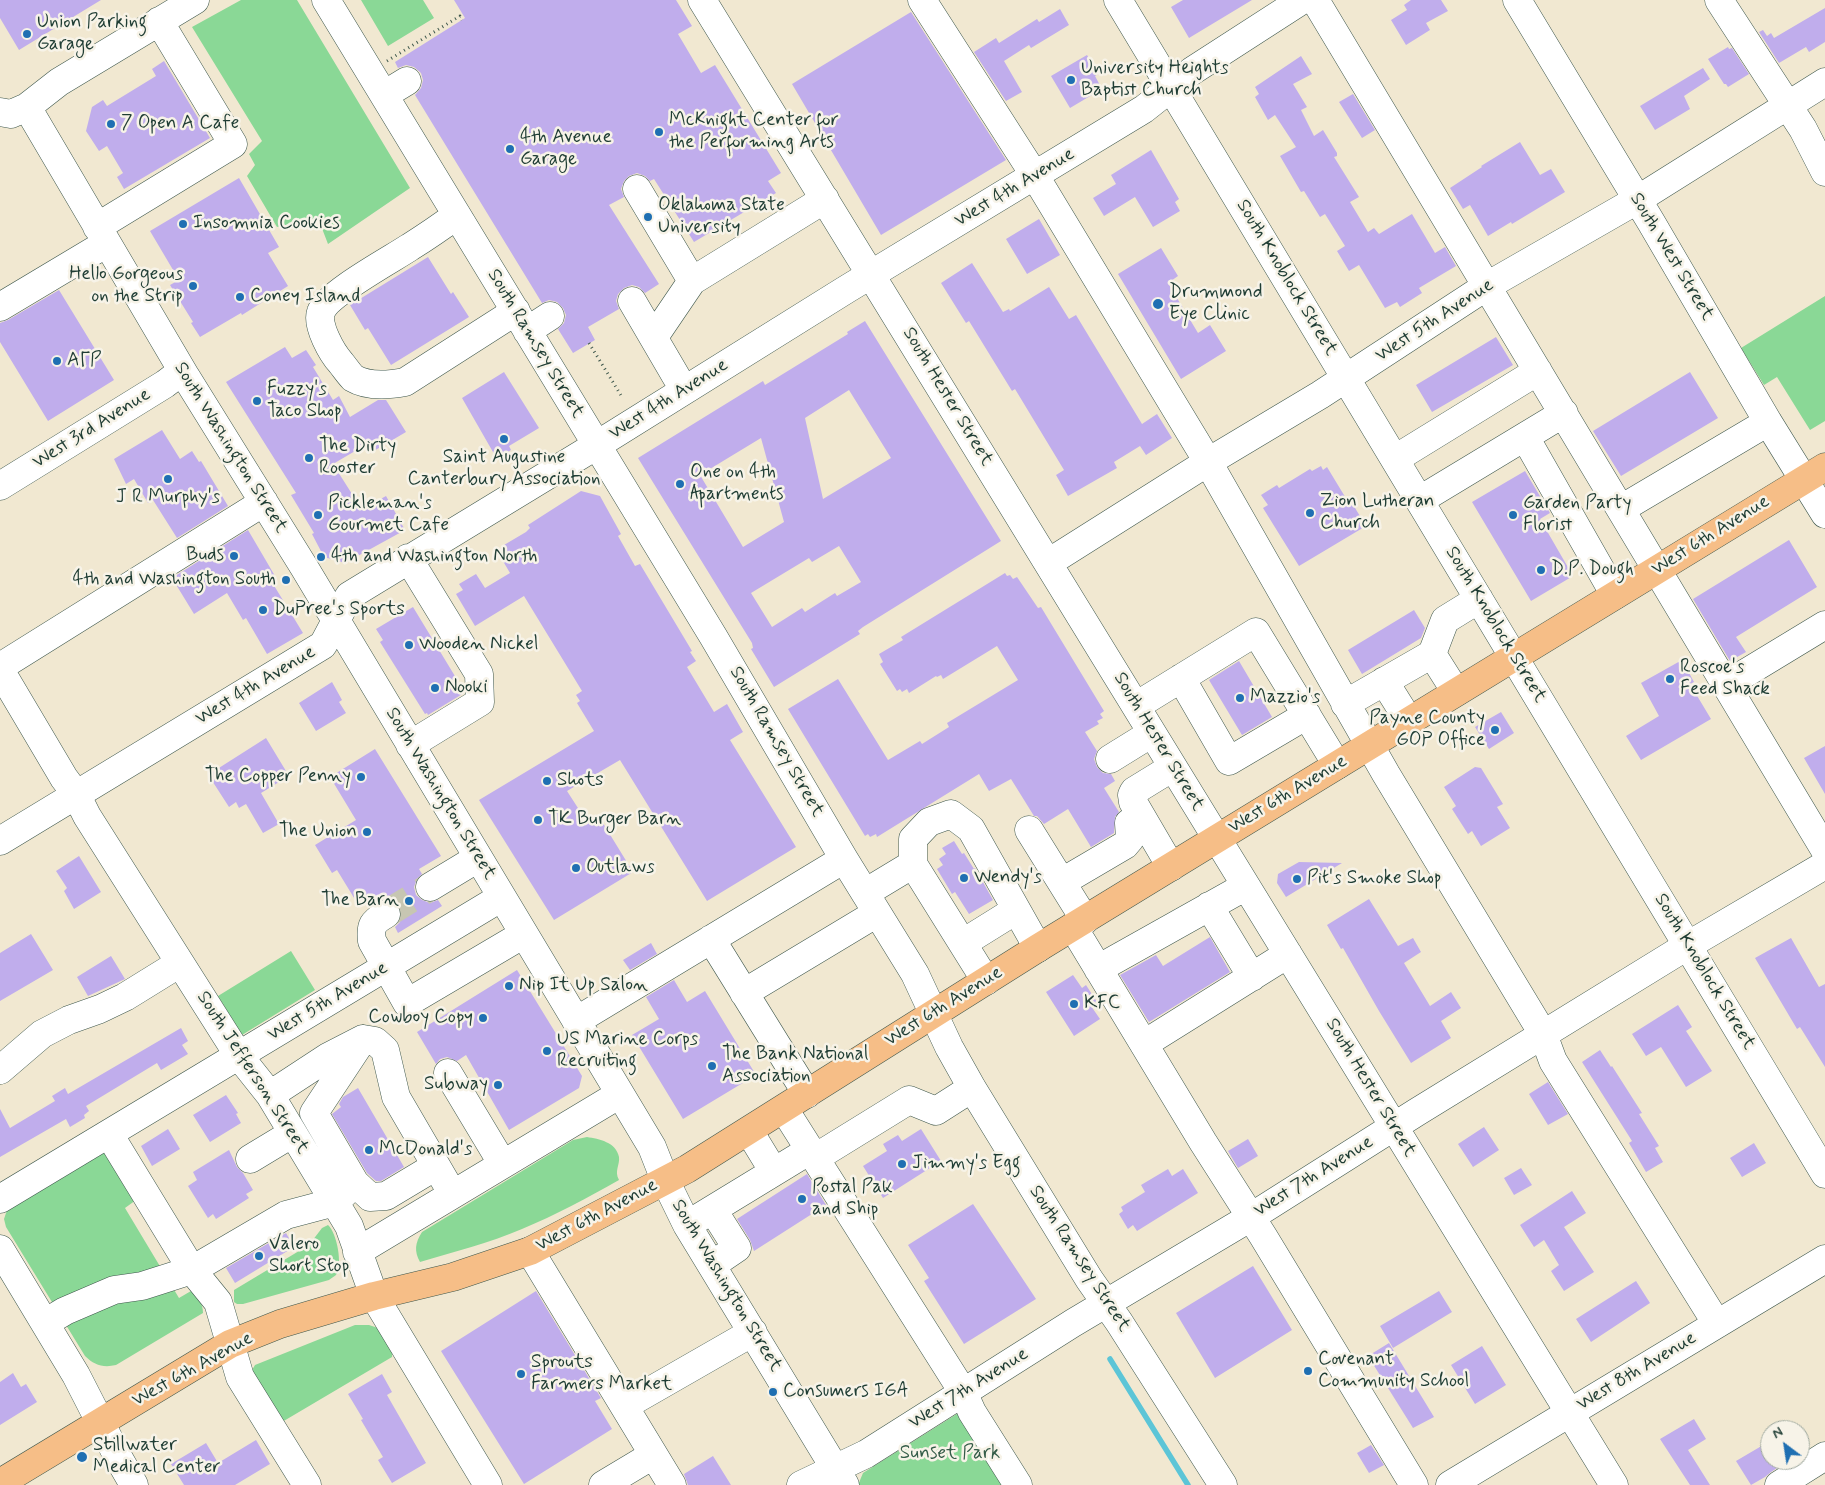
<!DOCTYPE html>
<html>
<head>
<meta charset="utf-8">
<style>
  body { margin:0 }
  #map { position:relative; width:1825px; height:1485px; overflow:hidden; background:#f1e8d1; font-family:Mynerve,sans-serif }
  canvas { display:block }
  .north { position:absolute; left:1760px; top:1420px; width:50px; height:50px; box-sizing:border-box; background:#f7f3e8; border:1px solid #a1aaa0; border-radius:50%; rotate:329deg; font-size:14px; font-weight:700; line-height:20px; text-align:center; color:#1f3d34 }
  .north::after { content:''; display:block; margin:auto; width:18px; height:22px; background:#1f6fb2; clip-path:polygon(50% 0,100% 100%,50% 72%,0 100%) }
</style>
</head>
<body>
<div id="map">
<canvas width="1825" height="1485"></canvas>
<div class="north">N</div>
</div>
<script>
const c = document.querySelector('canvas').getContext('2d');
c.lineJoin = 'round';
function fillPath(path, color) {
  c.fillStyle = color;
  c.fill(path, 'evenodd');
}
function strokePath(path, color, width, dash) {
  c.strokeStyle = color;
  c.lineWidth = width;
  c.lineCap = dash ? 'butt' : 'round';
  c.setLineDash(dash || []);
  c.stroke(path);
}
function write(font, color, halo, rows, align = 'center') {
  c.font = font + ' Mynerve,sans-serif';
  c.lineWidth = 5;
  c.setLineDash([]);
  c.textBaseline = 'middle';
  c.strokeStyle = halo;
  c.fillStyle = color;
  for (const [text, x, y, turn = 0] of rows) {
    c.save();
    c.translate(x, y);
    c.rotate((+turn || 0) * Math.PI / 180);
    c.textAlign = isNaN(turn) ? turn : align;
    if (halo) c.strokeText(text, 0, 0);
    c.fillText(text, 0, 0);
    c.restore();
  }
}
const green = new Path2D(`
  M241,0H297L410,188L328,244L318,218L277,227L247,176L255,165L249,154L262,141L192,27Z
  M361,0H423L434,18L388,46Z
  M1825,296V421L1810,430L1777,377L1764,385L1741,348Z
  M291,951L315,990L242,1035L218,996Z
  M587,1137C599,1139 616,1142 619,1157C620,1165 614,1171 619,1180C587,1198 556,1215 522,1229C489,1243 454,1252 420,1262C414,1251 415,1243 422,1232L573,1140Z
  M107,1147L136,1200L125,1208L179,1298L191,1291C198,1298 203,1303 203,1313L116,1365C103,1368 94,1365 85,1356L6,1227L4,1219L7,1210Z
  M328,1225C337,1233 343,1265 336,1275C334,1277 331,1278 329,1280L243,1304H237L234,1302V1290L309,1245L322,1228Z
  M355,1325H369L378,1328L392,1351V1357L277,1425L248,1377L255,1365Z
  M960,1412L1007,1485H858L863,1473Z`);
const stream = new Path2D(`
  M1110,1359L1188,1485`);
const building = new Path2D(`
  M0,0H101L19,50L0,18Z
  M454,0H676L692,26L678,34L701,73L715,65L781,173L768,181L776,193L694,242L654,179L650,181L645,176L637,173L629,176L624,181L621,189L624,197L609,205L659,284L645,293L639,287L632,285L624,288L618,294L616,301L619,309L588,327L595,340L573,353L558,329L564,323L566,315L563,308L557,302L549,300L542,303L415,95L421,88L423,80L421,73L414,67L406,65L398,68L395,62L465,18Z
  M1183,0H1252L1189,38L1171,7Z
  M1411,0H1441L1448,11L1426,23L1430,30L1406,45L1391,20L1407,10L1404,5Z
  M1825,8V42L1809,52L1806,47L1779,63L1759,32L1763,30L1767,36L1771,33L1774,38Z
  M1060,9L1069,25L1031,48L1029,45L1004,61L1022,92L1006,101L974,52L996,38L999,43L1037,19L1039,22Z
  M911,12L1006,160L881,235L792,84Z
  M1728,47L1729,49L1732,48L1749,74L1728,87L1726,84H1724L1708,59Z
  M1087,55L1098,74L1095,76L1102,89L1070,108L1051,76Z
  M1301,56L1312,74L1293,84L1307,107L1301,110L1314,136L1323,130L1337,153V156L1334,157L1359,197L1350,202L1368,232L1374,228L1379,234L1412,214L1435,253L1445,247L1456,266L1419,288L1422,293L1400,307L1397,302L1385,308L1359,265L1349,271L1337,251L1345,246L1325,214L1320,217L1304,191L1301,192L1280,156L1296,147L1275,115L1268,120L1255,97L1259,94L1255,87Z
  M164,61L210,138L124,189L117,177L123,173L107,146L99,151L86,131L92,107L103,100L107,106L156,76L152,69Z
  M1703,68L1710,79L1684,96L1690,109L1655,130L1640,106Z
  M1353,94L1375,130L1362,138L1339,102Z
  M1520,142L1540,175L1551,169L1565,192L1512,224L1511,222L1488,236L1470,205L1463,209L1450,188L1482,167L1481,166Z
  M1151,150L1179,199L1175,202L1180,211L1153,227L1135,197L1104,216L1093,198L1116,184L1111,175Z
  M239,178L279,247L268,253L288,286L242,315L241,313L200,337L191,323L193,322L170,285L179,280L150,231Z
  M1039,219L1060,255L1027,274L1006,239Z
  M1161,248L1178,276L1168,283L1198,333L1210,325L1226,351L1181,379L1118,274Z
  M428,257L451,294L453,292L469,317L391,365L368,328L365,330L350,305Z
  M972,263L1003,312L1009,309L1010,311L1049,287L1069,319L1076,315L1142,424L1157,414L1172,438L1146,455L1140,446L1114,462L1117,468L1068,496L1056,475L1064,470L1015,389L1012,391L969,321L966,323L941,283Z
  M59,290L114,380L48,421L0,342V323L8,320Z
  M865,321L1001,541L863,627L858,631L860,634L774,687L751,649L753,648L752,643L638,458L763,381L765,385L848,334L847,332ZM849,390L891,458L823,499L805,418ZM761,438L784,522L743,547L700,475ZM839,546L861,582L837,596L835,593L805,612L802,608L772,627L751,593L809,558L812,562Z
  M1496,337L1513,365L1432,412L1416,385Z
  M285,347L292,358L306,350L316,365L313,367L333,400L339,396L350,417L378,400H386L406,432L372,452L367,444L333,464L359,505L362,503L366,507L386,496L405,530L345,563L324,557L312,534L314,533L291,495L296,493L226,382Z
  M504,372L539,428L509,446L511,450L497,459L462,398Z
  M1690,372L1718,418L1621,476L1593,431Z
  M162,430L180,459L192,451L199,462L201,461L228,506L177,538L153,500L148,503L134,479L126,484L114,459Z
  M1321,466L1323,470L1327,467L1347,500L1349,498L1366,526L1299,566L1263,508L1268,505L1261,495L1277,485L1279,488L1310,469L1312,471Z
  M1525,471L1550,513L1540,519L1573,576L1531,601L1472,502Z
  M581,491L600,496L621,534L618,536L635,566L640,564L692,651L690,652L696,661L687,667L714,712L727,704L743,732L730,740L796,847L707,901L620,760L567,791L587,822L598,815L633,872L554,920L479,800L594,731L577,703L580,701L576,695L582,691L524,596L475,626L456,594L463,590L459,584L476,574L485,588L510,573L500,556L504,554L502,550L506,548L504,545L526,532L530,528L528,525Z
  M248,530L275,576L270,579L303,633L267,654L246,618L243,620L227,593L194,614L172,578Z
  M1789,540L1817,587L1736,637L1746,652L1730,661L1693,599Z
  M1005,573L1007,576L1010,575L1013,579L1017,577L1038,608L1041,607L1104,711L1100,714L1103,718L1097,721L1099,724L1085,732L1097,751L1094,759L1097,767L1103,773L1111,774L1115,781L1104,788L1119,812L1115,817L1114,833L1091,847L1068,809L1044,824L1037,816H1034L1011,779L989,791L979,774L877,837L876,834L870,837L868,834L865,836L788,709L838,679L888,760L920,741L922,744L949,727L947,723L1018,680L997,646L943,679L941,675L937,677L936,676L909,693L907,689L902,692L900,689L897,691L880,664L883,662L879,654L903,640L901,637Z
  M413,607L464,691V693L428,715L427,713L425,714L380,642L383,640L376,629Z
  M1414,610L1425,628L1421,638L1362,674L1348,650Z
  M1682,660L1694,682L1690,684L1711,719L1641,760L1626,736L1659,716L1641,683Z
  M1239,661L1272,717L1242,735L1209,680Z
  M332,682L342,700L339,702L346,713L316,731L299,703Z
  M1501,712L1514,733L1489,749L1475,727Z
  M266,738L289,776L261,793L279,824L263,833L246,804L239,808L236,802L229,807L209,776L212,775L211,773Z
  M1825,746V794L1804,758Z
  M375,749L441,856L419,869L422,874L417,879L414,887L416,895L422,900L430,903L438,900L442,906L398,933L395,927L400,922L402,914L399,905L393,900L386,898L379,900L376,896L359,906L337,870L332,873L315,845L356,820L330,777Z
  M1475,767L1481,768L1503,804L1497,807L1510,828L1481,846L1472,831L1468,834L1452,809L1456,806L1444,787Z
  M954,841L962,854L964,853L974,869L975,868L993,900L969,914L955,892L952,894L937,869L943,865L939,859L946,854L942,848Z
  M79,856L101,892L74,909L64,891L67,888L56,871Z
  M1299,862L1342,863L1286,897L1277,883L1278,874Z
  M1369,899L1398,946L1413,938L1421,952L1404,963L1430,1006L1451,992L1461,1008L1441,1021L1451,1038L1411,1063L1379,1011L1343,948L1341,949L1327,925Z
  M31,934L53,970L0,1001V953Z
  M1210,937L1230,972L1149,1022L1120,975L1156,955L1163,966Z
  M1791,938L1819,987L1825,984V1067L1800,1027L1797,1029L1755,958Z
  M651,943L657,954L630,970L623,960Z
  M111,956L125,979L88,996L77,977Z
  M517,970L582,1076L579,1088L509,1130L466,1055L457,1061L447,1057L440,1059L436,1064L417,1032Z
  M1073,975L1082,988L1086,985L1097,1002L1091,1006L1100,1019L1074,1036L1046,992Z
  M674,980L687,1002L705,991L756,1075L683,1119L632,1035L659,1019L646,997Z
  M1678,1005L1692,1027L1686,1031L1712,1071L1686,1087L1661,1047L1646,1056L1632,1034Z
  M181,1028L188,1041L182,1045L188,1054L161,1070L157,1063L86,1106L89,1111L84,1115L85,1118L70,1127L66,1119L0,1157V1109L10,1128L55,1101L52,1096L65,1088L68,1094Z
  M1600,1050L1611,1067L1612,1066L1642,1113L1639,1114L1659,1146L1655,1148L1663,1162L1646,1172L1629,1143L1632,1141L1582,1062Z
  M1548,1082L1568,1114L1548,1125L1529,1094Z
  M358,1088L404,1167L381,1181H376L367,1173L332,1114L341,1107L339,1104L343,1097Z
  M226,1095L238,1113L236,1114L241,1123L210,1142L193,1115Z
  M1484,1127L1499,1150L1473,1167L1458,1144Z
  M168,1129L180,1149L152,1166L141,1146Z
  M921,1129L941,1161L883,1198L863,1166L887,1151L883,1144L898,1135L902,1141Z
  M1248,1139L1258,1156L1238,1168L1228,1151Z
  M1754,1143L1766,1163L1742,1177L1730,1158Z
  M229,1150L237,1167L243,1173L253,1190L246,1194L249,1198L216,1219L213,1214L208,1218L188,1186L197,1180L193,1172Z
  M1521,1168L1532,1185L1514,1195L1504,1178Z
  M1168,1169L1172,1176L1183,1169L1198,1193L1137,1231L1133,1225L1128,1229L1119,1214L1123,1211L1121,1207L1145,1192L1141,1185Z
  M807,1174L826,1205L754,1251L750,1240L737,1219Z
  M1572,1191L1586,1213L1564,1227L1594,1272L1564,1291L1551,1271L1559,1265L1544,1240L1534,1247L1520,1225Z
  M973,1204L1036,1299L964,1344L924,1281L929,1278L908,1245Z
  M286,1233L294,1247L235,1283L226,1268Z
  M1253,1266L1292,1330L1215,1378L1176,1313Z
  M1636,1281L1650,1303L1591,1342L1576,1319Z
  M536,1291L601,1398L595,1401L612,1429L524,1484L441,1351Z
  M1439,1291L1452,1312L1393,1348L1380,1326Z
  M1389,1343L1434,1417L1413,1428L1368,1356Z
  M1482,1346L1506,1385L1475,1404L1451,1365Z
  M13,1373L21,1387L26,1384L37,1402L0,1425V1382Z
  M382,1374L392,1392L387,1395L426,1463L392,1483L378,1460L383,1457L361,1420L363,1419L348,1394Z
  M1694,1419L1706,1439L1688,1450L1710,1485H1690L1660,1439Z
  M256,1440L270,1464L235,1485H184L171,1464L206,1443L218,1463Z
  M1770,1441V1460H1789L1771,1472L1765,1477L1751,1485L1736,1461Z
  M1371,1445L1384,1465L1369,1473L1357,1453Z
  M713,1456L731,1485H688L684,1474Z`);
const minorTunnel = new Path2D(`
  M386,914L430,887`);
const path = new Path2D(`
  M387,61L460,16L462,20
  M589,343L622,397`);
const minor = new Path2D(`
  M326,0L713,636L844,859L915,974L949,1047L972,1088L1089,1279L1119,1322L1223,1485
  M702,0L1614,1485
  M922,0L1035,176L1208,462L1386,774L1543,1034L1553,1061L1717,1324
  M1118,0L1825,1174
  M1315,0L1825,850
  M1517,0L1651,222L1768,422L1825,514
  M1719,0L1803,129L1825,172
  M384,95L407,81
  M27,107L186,377L304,567L652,1147L665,1180L687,1225L845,1485
  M0,112L11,114L27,107L59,82L195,0
  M637,189L692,281
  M457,215C442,226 426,237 410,247C392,259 327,294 321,312C316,325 332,353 341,363C345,368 349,374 353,378C368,387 389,385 405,382L516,311
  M97,227L233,144L159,21
  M632,301L684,390
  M0,307L107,243
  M527,331L550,316
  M654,337L692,281L825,199
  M1525,437L1615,595
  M1395,459L1538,371
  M0,486L165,384L182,371
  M1420,500L1564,413
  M1621,509L1768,422
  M408,558L479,674L480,702L410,745
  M1048,563L1208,462L1320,395L1487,286L1637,200L1825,82
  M1432,654L1456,692
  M0,667L264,502
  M0,670L64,778L76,794L87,816L239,1056L270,1095L349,1226L374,1296L488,1485
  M1181,678L1229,761L1307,715
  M1384,681L1409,721
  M1726,685L1825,625
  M1345,704L1432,654L1445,620L1479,599
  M1136,706L1256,632L1337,765
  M1110,759L1152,733
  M1029,830L1085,920
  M0,841L323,645L349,596L597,445L847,289L1144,109L1192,71L1302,0
  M1171,867L1133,802L1132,795L1134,791L1173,767
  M1062,882L1125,845L1130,839L1129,823L1140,815
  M430,887L478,858
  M865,893L913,864
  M1209,906L1252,977
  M386,914C373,922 370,925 372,941L407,1003L524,934
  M1073,927L1203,1142L1263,1236L1414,1485
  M711,939L807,1094
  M963,943L1016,910
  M1098,969L1246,886
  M986,981L913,864V839L929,822L951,814L971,829L1038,948
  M744,993L877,913
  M576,1021L844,859
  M1144,1044L1288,954
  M0,1070L42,1034L69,1020L100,1009L125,997L180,963
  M448,1073L502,1163
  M270,1095L328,1057L363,1039L375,1041L385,1050L396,1097L452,1193
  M784,1109L963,1392L972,1412L1018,1485
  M749,1131L774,1172
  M109,1134L192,1270L218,1302L240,1377L307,1485
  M815,1158L909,1100L936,1111L972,1088
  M250,1159L293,1133
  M355,1183L370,1197L386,1196L436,1166
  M0,1199L502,897
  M687,1225L810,1150
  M0,1249L76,1375L118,1457L134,1485
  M530,1251L672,1485
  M357,1252L620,1094
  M712,1265L737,1248L713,1210
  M45,1323L65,1311L114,1290L142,1286L192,1270L286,1215L335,1202L355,1183L314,1113L363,1039
  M624,1406L753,1332
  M603,1485L653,1455
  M801,1485L866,1454L1073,1323L1251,1217L1417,1112L1687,946L1825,865
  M1450,1485L1825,1259
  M1779,1485L1825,1456`);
const highway = new Path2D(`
  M0,1483L230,1344L280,1324L374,1296L453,1277L530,1251L687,1169L1038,948L1825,467`);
const markers = [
  [27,34,5,"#1f6fb2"],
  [1071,80,5,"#1f6fb2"],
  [111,124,5,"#1f6fb2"],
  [659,132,5,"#1f6fb2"],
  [510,149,5,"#1f6fb2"],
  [648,217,5,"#1f6fb2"],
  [183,224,5,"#1f6fb2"],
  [193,286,5,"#1f6fb2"],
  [240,297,5,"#1f6fb2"],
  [1158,304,6,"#1f6fb2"],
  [57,361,5,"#1f6fb2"],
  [257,401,5,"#1f6fb2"],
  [504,439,5,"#1f6fb2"],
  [309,458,5,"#1f6fb2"],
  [168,479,5,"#1f6fb2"],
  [680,484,5,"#1f6fb2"],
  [1310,513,5,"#1f6fb2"],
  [318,515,5,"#1f6fb2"],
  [1513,515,5,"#1f6fb2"],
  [234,556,5,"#1f6fb2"],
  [321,557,5,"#1f6fb2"],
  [1541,570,5,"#1f6fb2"],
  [286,580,5,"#1f6fb2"],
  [263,610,5,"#1f6fb2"],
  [409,645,5,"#1f6fb2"],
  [1670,679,5,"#1f6fb2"],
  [435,688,5,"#1f6fb2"],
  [1240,698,5,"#1f6fb2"],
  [1495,730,5,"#1f6fb2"],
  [361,777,5,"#1f6fb2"],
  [547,781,5,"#1f6fb2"],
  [538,820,5,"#1f6fb2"],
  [367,832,5,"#1f6fb2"],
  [576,868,5,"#1f6fb2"],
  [964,878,5,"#1f6fb2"],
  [1297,879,5,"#1f6fb2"],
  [409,901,5,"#1f6fb2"],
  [509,986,5,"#1f6fb2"],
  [1074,1004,5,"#1f6fb2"],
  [483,1018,5,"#1f6fb2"],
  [547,1051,5,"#1f6fb2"],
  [712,1066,5,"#1f6fb2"],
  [498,1085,5,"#1f6fb2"],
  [369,1150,5,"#1f6fb2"],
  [902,1164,5,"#1f6fb2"],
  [802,1199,5,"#1f6fb2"],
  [259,1256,5,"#1f6fb2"],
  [1308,1371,5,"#1f6fb2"],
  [521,1374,5,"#1f6fb2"],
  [773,1392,5,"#1f6fb2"],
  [82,1457,6,"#1f6fb2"]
];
const poiNames = [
  ["Union Parking",37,23],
  ["Garage",37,45],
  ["University Heights",1081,69],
  ["Baptist Church",1081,91],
  ["McKnight Center for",669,121],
  ["the Performing Arts",669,143],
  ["7 Open A Cafe",121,124],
  ["4th Avenue",520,138],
  ["Garage",520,160],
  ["Oklahoma State",658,206],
  ["University",658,228],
  ["Insomnia Cookies",193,224],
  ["Hello Gorgeous",183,275,"right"],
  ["on the Strip",183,297,"right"],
  ["Drummond",1169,293],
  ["Eye Clinic",1169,315],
  ["Coney Island",250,297],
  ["AΓP",67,361],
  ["Fuzzy's",267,390],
  ["Taco Shop",267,412],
  ["The Dirty",319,447],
  ["Rooster",319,469],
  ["Saint Augustine",504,458,"center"],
  ["Canterbury Association",504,480,"center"],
  ["One on 4th",690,473],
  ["Apartments",690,495],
  ["J R Murphy's",168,498,"center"],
  ["Zion Lutheran",1320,502],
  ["Church",1320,524],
  ["Pickleman's",328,504],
  ["Gourmet Cafe",328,526],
  ["Garden Party",1523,504],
  ["Florist",1523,526],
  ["Buds",224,556,"right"],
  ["4th and Washington North",331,557],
  ["D.P. Dough",1551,570],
  ["4th and Washington South",276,580,"right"],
  ["DuPree's Sports",273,610],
  ["Wooden Nickel",419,645],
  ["Roscoe's",1680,668],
  ["Feed Shack",1680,690],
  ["Nooki",445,688],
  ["Mazzio's",1250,698],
  ["Payne County",1485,719,"right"],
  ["GOP Office",1485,741,"right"],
  ["The Copper Penny",351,777,"right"],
  ["Shots",557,781],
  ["TK Burger Barn",548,820],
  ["The Union",357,832,"right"],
  ["Outlaws",586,868],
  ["Wendy's",974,878],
  ["Pit's Smoke Shop",1307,879],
  ["The Barn",399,901,"right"],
  ["Nip It Up Salon",519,986],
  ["KFC",1084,1004],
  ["Cowboy Copy",473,1018,"right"],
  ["US Marine Corps",557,1040],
  ["Recruiting",557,1062],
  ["The Bank National",722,1055],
  ["Association",722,1077],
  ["Subway",488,1085,"right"],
  ["McDonald's",379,1150],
  ["Jimmy's Egg",912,1164],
  ["Postal Pak",812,1188],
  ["and Ship",812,1210],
  ["Valero",269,1245],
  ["Short Stop",269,1267],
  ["Covenant",1318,1360],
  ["Community School",1318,1382],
  ["Sprouts",531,1363],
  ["Farmers Market",531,1385],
  ["Consumers IGA",783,1392],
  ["Stillwater",93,1446],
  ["Medical Center",93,1468]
];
const streetNames = [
  ["West 4th Avenue",1015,188,-31],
  ["South West Street",1671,257,59],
  ["South Knoblock Street",1286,278,59],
  ["West 5th Avenue",1435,321,-33],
  ["South Ramsey Street",535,344,59],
  ["South Hester Street",947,397,59],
  ["West 4th Avenue",669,400,-32],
  ["West 3rd Avenue",92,429,-32],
  ["South Washington Street",230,448,58],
  ["West 6th Avenue",1711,536,-32],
  ["South Knoblock Street",1495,625,59],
  ["West 4th Avenue",256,686,-31],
  ["South Ramsey Street",776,742,60],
  ["South Hester Street",1158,742,59],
  ["South Washington Street",440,794,59],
  ["West 6th Avenue",1288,795,-31],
  ["South Knoblock Street",1704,972,59],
  ["West 5th Avenue",328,1002,-31],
  ["West 6th Avenue",944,1007,-32],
  ["South Jefferson Street",252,1073,57],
  ["South Hester Street",1370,1088,59],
  ["West 7th Avenue",1314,1177,-32],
  ["West 6th Avenue",597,1216,-28],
  ["South Ramsey Street",1079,1259,57],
  ["South Washington Street",726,1286,59],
  ["West 6th Avenue",193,1370,-29],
  ["West 8th Avenue",1637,1372,-31],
  ["West 7th Avenue",969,1389,-32]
];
const parkNames = [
  ["Sunset Park",950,1454]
];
fillPath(green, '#8ad896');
strokePath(stream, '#5cc5d7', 5.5);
fillPath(building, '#c0adec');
strokePath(minorTunnel, '#c7c6b2', 28, [28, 14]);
strokePath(minor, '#3e574c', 29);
strokePath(highway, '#3e574c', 29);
strokePath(path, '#3e574c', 3, [1, 4]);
strokePath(minor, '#fff', 28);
strokePath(highway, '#f6be87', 28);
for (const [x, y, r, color] of markers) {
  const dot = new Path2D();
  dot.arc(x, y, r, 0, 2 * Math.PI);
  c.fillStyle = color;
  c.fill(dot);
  strokePath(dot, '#f7f3e8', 2);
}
write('19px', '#1f3d34', '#f7f3e8', poiNames, 'left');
write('19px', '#1f3d34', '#f7f3e8', streetNames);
write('19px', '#345c48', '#f7f3e8', parkNames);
</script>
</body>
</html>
